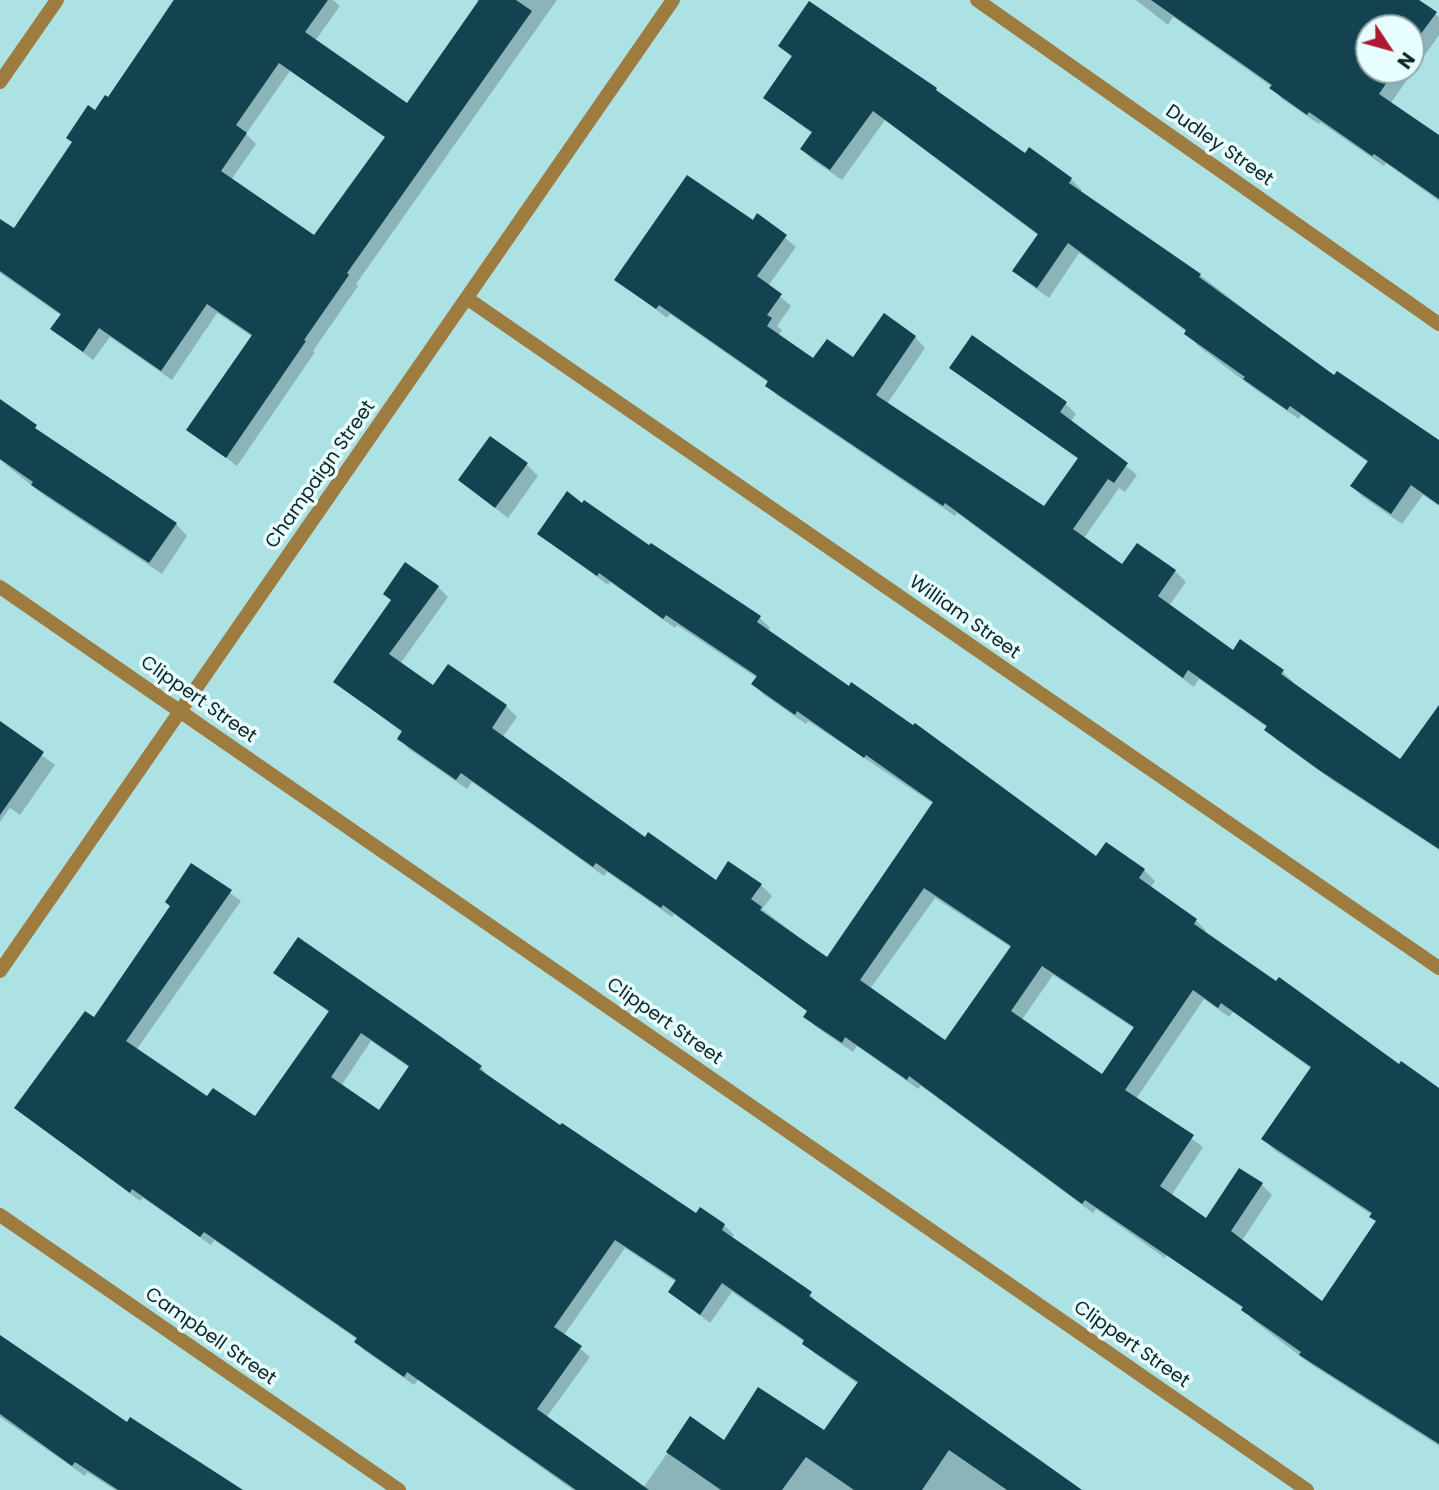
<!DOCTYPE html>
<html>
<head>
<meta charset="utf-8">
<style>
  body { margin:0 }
  #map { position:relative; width:1439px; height:1490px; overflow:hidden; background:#ade2e5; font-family:Poppins,sans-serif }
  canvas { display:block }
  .north { position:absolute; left:1355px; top:14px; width:70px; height:70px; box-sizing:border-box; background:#e8fdfe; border:2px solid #92a7a8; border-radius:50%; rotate:126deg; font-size:19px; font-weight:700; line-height:28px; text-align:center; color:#102527 }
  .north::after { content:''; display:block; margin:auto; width:24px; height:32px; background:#ad1930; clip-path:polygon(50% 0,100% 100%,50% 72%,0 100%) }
</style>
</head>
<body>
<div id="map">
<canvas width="1439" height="1490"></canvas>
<div class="north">N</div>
</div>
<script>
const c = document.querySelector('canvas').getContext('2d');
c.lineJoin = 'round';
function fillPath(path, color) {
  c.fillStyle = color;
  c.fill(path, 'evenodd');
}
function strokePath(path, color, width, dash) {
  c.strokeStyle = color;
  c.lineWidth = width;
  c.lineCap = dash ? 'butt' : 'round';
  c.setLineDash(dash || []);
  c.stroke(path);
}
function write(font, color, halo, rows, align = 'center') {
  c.font = font + ' Poppins,sans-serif';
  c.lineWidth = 7;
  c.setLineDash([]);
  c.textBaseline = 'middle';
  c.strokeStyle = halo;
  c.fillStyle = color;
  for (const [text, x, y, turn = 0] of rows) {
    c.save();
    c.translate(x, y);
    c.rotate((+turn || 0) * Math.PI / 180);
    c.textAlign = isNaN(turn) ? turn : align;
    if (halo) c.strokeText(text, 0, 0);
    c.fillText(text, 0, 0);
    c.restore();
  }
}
const shadow = new Path2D(`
  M173,0H333L340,6L315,41L408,105L480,3L476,0H557L356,284L358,286L313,351L315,352L237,466L189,429L253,337L217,313L172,380L110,337L93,360L53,329L62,316L0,273V239L14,231L95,112L108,99ZM290,71L386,138L314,238L231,180L256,144L246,134Z
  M1136,0H1416L1439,17V35L1390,104L1439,136V201L1386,163L1384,166L1320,122L1319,124L1282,99L1272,87L1173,17L1168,25ZM1369,28H1411V70H1369Z
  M809,3L936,90L1026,155L1071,179L1082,190L1080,193L1200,275L1334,378L1439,442V506L1423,495L1402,524L1363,497L1352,486L1369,463L1301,415L1299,419L1256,390L1197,345L1187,332L1079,253L1049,298L1025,281L1014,270L1039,236L885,120L842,180L813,160L802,149L813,134L765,98L793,58L780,46Z
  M758,216L796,247L768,286L791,306L777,326L782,330L778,336L813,360H853L915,337L925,348L887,404L1044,508L1078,459L951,368L1065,403L1076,414L1071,421L1137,475L1125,492L1119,488L1084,538L1123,566L1137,545L1175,571L1186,582L1169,606L1233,652L1283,672L1293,682L1292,684L1401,762L1439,710V850L1332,780L1277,740L1268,728L1199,679L1194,687L957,513L955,516L778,396L767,385L769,383L670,314L667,318L617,280L753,222Z
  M0,401L48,439L176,524L187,536L162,574L45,496L0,460Z
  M527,465L538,476L508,518L460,480Z
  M539,534L649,548L651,545L760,618L770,628L768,631L1097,858L1107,844L1144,870L1155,881L1150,888L1196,920L1206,931L1204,933L1400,1067L1439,1089V1446L1312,1365L1253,1320L1244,1309L1167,1255L1165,1258L1096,1209L1093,1213L921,1086L918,1089L857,1046L853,1052L816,1027L805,1017L808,1012L674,914L672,917L607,872L604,876L472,782L467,789L409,749L399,738L403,733L336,682L392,601L438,587L448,597L400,664L434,688L448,667L506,706L517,717L502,738L646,839L716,882L729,864L761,885L772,896L762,909L827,959L934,804L808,721L806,724L764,695L753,684L757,678L677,625L675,628L610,582L608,585ZM935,898L1012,948L946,1042L870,989ZM1053,975L1135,1029L1102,1076L1021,1021ZM1204,999L1229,1017L1233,1012L1312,1069L1264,1139L1274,1150L1372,1215L1377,1222L1322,1303L1241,1242L1272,1195L1261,1184L1206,1220L1171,1196L1203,1147L1136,1099Z
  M0,725L55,765L20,815L10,808L0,822Z
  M192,865L241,901L137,1049L208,1098L255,1119L330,1013L275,972L481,1067L489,1078L561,1128L697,1215L724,1225L734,1235L731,1239L810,1294L819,1305L1078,1490H573L418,1380L414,1385L365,1351L356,1342L358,1340L214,1240L211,1245L143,1198L140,1201L16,1108L94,1019L172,907ZM371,1041L410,1068L380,1113L341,1086ZM625,1248L676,1282L670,1292L710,1323L732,1292L805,1342L814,1353L858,1384L825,1433L724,1442L691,1419L643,1488L546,1418L590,1357L564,1335Z
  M0,1337L127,1424L234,1490H115L87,1472L85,1476L0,1417Z`);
const building = new Path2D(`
  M174,0H328L305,32L407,103L479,0H516L532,11L347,273L349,275L304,340L306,341L226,458L186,430L252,335L207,304L161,371L99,328L83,352L50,329L61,314L0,271V219L14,228L72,142L66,138L88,105L95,110L105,95L108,97ZM279,63L385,137L314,235L221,171L247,133L236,125Z
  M1151,0H1419L1437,12L1411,47V28H1369V70H1395L1379,94L1439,135V199L1374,154L1372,156L1309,112L1307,115L1269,88L1272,85Z
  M809,1L937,88L936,90L1025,153L1029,147L1072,178L1069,183L1201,274L1199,277L1334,375L1337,371L1439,440V505L1411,485L1391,514L1350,486L1368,461L1290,406L1287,410L1243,379L1245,377L1184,334L1186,330L1068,243L1037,288L1012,271L1038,234L873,111L830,170L800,149L812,132L763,98L792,56L778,46Z
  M687,175L753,220L757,213L787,235L757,276L782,294L767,315L772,318L767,326L813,358L827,339L853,357L884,313L916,336L876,395L1044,506L1078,458L949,368L972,335L1067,402L1060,412L1128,463L1114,483L1108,479L1073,529L1122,564L1137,543L1176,570L1158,596L1233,650L1240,639L1284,670L1281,674L1400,759L1439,705V849L1319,770L1264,730L1267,726L1188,670L1183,678L945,503L943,506L765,386L768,381L659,305L656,309L614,280Z
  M0,399L37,425L35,428L177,523L149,563L31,485L33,482L0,459Z
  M490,436L528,463L495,508L458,480Z
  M567,491L582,503L584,500L649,545L651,543L761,616L757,622L849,686L851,682L913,725L915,723L1096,856L1106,842L1145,869L1139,878L1197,919L1194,924L1276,981L1279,977L1399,1064L1401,1061L1439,1088V1444L1299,1355L1301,1352L1241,1310L1243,1307L1085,1200L1082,1204L909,1076L907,1080L845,1037L842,1043L803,1017L807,1011L663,905L661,908L596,863L593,867L461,773L456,780L397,739L402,731L333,682L391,600L383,594L405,562L439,586L389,654L433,685L448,664L507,705L492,728L645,837L648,832L716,880L728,861L762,884L751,899L762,907L760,910L827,957L933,802L866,755L864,758L797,711L795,715L751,684L757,676L666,615L663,619L599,573L597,576L537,534ZM924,888L1011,946L945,1040L860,980ZM1042,966L1134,1027L1102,1074L1011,1011ZM1193,990L1218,1008L1221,1003L1311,1067L1261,1139L1372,1213L1369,1217L1376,1221L1322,1301L1231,1231L1263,1183L1239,1168L1206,1218L1160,1186L1194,1135L1125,1090Z
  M0,721L44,752L0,815Z
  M191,863L232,890L126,1041L207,1096L213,1088L255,1116L329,1011L273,973L298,937L413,1017L482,1066L479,1069L560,1125L562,1123L696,1213L700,1207L725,1224L722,1230L812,1292L809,1296L1082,1490H1007L949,1450L922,1490H854L806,1457L782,1490H721L666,1452L690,1416L724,1440L758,1387L824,1430L858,1382L802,1344L804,1340L722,1283L700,1315L668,1292L676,1280L615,1240L554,1327L582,1346L537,1409L649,1490H576L407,1372L404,1377L354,1342L357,1338L204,1232L200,1237L132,1189L130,1193L14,1108L85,1011L94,1017L170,906L165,902ZM361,1033L409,1066L379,1110L331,1077Z
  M0,1335L127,1422L130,1417L243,1490H118L75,1462L72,1466L0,1414Z`);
const minor = new Path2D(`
  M977,0L1439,324
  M0,82L57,0
  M468,299L1439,968
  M0,587L1307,1490
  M0,971L673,0
  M0,1215L399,1490`);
const streetNames = [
  ["Dudley Street",1219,146,35],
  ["Champaign Street",321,475,-55],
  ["William Street",964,618,35],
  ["Clippert Street",198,700,35],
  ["Clippert Street",664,1022,35],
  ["Campbell Street",210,1337,35],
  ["Clippert Street",1131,1345,35]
];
fillPath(shadow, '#0003');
fillPath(building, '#134351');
strokePath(minor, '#9e7c40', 14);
write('19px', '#102527', '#e8fdfe', streetNames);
</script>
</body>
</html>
